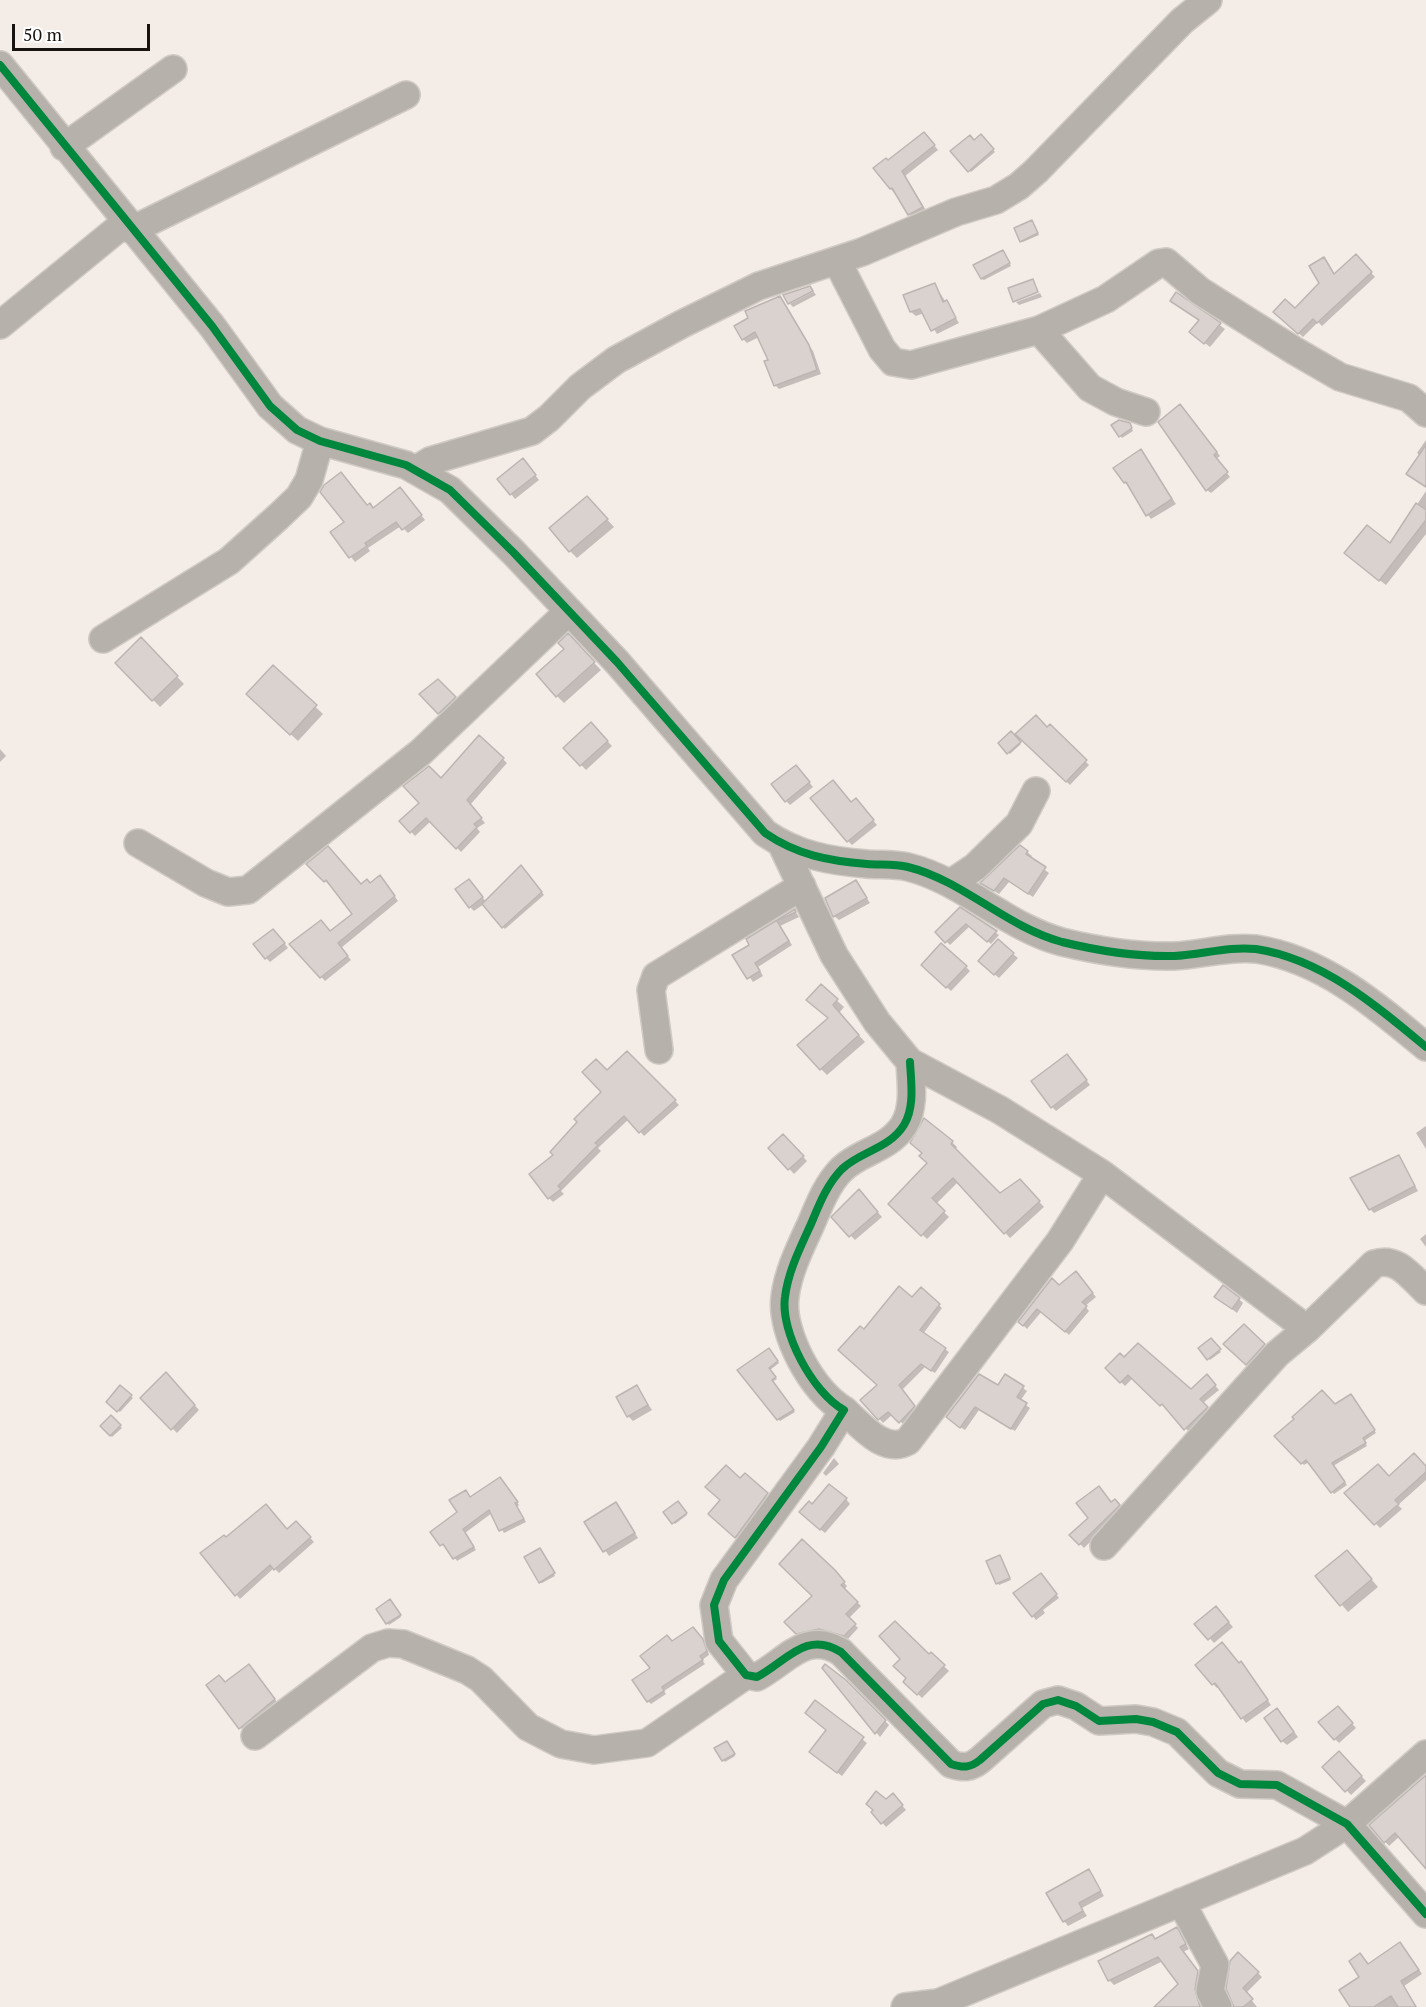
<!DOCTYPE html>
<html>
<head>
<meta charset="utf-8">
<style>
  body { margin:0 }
  #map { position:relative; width:1426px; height:2007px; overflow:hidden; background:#f4ece7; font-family:"PT Serif",serif }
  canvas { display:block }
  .scale { position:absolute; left:12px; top:24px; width:138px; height:27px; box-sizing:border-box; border:3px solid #18130f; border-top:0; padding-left:8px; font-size:18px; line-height:21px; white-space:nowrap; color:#18130f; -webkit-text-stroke:4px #fff; paint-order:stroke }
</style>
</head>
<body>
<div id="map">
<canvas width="1426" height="2007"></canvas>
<div class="scale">50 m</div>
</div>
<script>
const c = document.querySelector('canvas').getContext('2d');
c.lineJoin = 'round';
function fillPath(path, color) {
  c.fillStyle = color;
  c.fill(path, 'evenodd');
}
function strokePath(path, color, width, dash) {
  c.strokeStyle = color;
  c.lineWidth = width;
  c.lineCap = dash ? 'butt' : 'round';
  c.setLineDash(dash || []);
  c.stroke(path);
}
const shadow = new Path2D(`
  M981,136L995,152L971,172L952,151Z
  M928,138L938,150L905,176L927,212L914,219L875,168Z
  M1032,221L1039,235L1023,242L1021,241Z
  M1005,254L1011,266L984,280L982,279Z
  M1356,256L1375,277L1322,326L1318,322L1303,337L1275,312L1295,310L1321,284L1328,263L1335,275Z
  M935,285L959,323L937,334L924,313L916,316L911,312Z
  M810,287L816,295L793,307L790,304L813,292Z
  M1040,293L1042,297L1019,305L1016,302Z
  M1177,294L1225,329L1210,347L1196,336L1200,321L1172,301Z
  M779,298L813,351L821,374L779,389L775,385L770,361L759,337L747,343L743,339Z
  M1183,410L1220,456L1216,459L1230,477L1211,493L1207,490Z
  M1113,426L1131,427L1133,431L1122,438Z
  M1426,440V461L1417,453Z
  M1141,451L1176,504L1151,519L1125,482Z
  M527,465L539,480L515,499L499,479Z
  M1426,491V534L1386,585L1352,559L1390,545Z
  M404,493L425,520L408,533L401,526L368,548L370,551L355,562L332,533Z
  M594,505L614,527L577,558L570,551Z
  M568,636L601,670L564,703L557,696Z
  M141,639L184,684L160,707L117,663Z
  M273,667L323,714L298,741L255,701Z
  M438,681L458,701L442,716L421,694Z
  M591,724L612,746L586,770L565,748Z
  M1050,726L1089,765L1070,785L1017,734L1047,729Z
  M1011,733L1021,744L1010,754L1000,743Z
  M479,737L507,763L470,805L485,823L477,828L480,832L461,852L431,821L415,836L401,821L421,803Z
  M0,749L6,756L0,762Z
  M800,771L813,787L790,805L786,801Z
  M851,804L860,805L877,825L852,845L848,841Z
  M1027,852L1032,856L1030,859L1049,873L1033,897L1009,882L999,894L982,883Z
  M309,864L361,885L384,881L398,901L341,948L351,960L325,981L291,944L330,932L354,914L331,883L329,885Z
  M523,869L544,895L505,929L484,904L474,911L470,907L474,885L486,902Z
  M856,882L870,903L839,920L834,916Z
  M960,909L999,935L991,944L970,926L950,945L937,932Z
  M795,911L799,917L780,926L792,945L758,967L763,976L753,982L735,956L751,946L748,940Z
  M278,935L288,948L270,962L266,958Z
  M1013,954L1018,958L999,978L985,966Z
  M923,965L966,967L970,971L951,991Z
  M821,986L844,1007L839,1013L865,1042L827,1075L821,1069L829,1019Z
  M627,1053L679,1105L644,1136L629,1119L598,1148L601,1151L561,1191L564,1194L553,1202L549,1198L556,1156L603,1092L607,1073Z
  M1071,1060L1090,1085L1056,1111L1052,1107Z
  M924,1120L952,1142L957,1147L955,1150L999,1195L1020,1181L1044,1207L1010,1238L958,1182L936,1204L949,1217L927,1239L890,1204L929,1164L924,1153Z
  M1426,1126V1149L1416,1133Z
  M783,1136L807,1161L794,1174L770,1148Z
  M1399,1157L1418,1191L1374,1213L1370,1209Z
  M863,1196L882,1217L855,1240L833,1217Z
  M1426,1234V1247L1420,1239Z
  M1079,1277L1096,1297L1085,1306L1089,1311L1069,1335L1042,1311L1027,1329L1020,1322L1058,1287Z
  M921,1289L942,1308L923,1334L949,1352L935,1373L925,1367L902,1390L918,1410L904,1425L893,1414L883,1423L862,1400L879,1385L864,1331L912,1299Z
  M1216,1297L1239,1299L1243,1303L1237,1313Z
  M1244,1326L1268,1350L1251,1368L1226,1344Z
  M1211,1340L1221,1352L1210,1360L1200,1348Z
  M769,1350L779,1363L770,1370L777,1379L772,1382L795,1412L780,1421L739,1370Z
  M1107,1368L1191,1391L1207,1376L1219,1390L1203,1403L1211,1412L1189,1432L1166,1407L1133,1378L1125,1386Z
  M166,1374L199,1410L177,1433L142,1398Z
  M1006,1376L1027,1391L1020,1401L1030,1408L1015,1431L979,1410L965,1430L951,1421L999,1387Z
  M120,1387L133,1398L120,1412L108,1402Z
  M637,1387L652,1410L633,1421L628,1416Z
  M1353,1398L1376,1433L1364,1441L1367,1446L1333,1466L1347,1485L1334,1494L1309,1462L1304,1465L1276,1436Z
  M111,1417L122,1428L112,1437L102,1426Z
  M834,1458L839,1464L826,1476L823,1473Z
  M1426,1468V1480L1398,1505L1402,1509L1380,1528L1346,1493Z
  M740,1480L771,1499L740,1541L714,1518Z
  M503,1482L519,1505L517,1507L526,1522L504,1533L492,1513L465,1533L476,1550L457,1561L446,1546L441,1545L459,1513L466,1492L471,1499Z
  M846,1499L850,1504L825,1533L805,1517L812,1506Z
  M1115,1501L1123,1509L1084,1548L1071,1535Z
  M678,1503L687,1515L675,1524L665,1512Z
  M620,1509L638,1538L609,1556L586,1522Z
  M296,1523L314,1542L279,1573L274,1568L240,1599L202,1553L226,1539L287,1531Z
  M803,1541L847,1586L844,1590L861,1606L849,1618L858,1628L848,1639L824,1632L801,1637L786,1622L814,1596Z
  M542,1552L555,1576L542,1583L540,1582Z
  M1002,1559L1011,1580L999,1585L998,1583Z
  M1354,1559L1378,1587L1348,1612L1318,1577Z
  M1044,1578L1059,1598L1043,1610L1045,1613L1036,1620L1015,1594Z
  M392,1603L401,1617L389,1625L378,1609Z
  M1220,1612L1233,1627L1214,1643L1197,1624Z
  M696,1632L706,1644L709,1655L702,1660L705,1664L664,1691L666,1694L651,1704L648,1701L652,1668L672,1642Z
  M931,1654L949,1671L922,1698L905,1682Z
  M1240,1664L1245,1667L1271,1705L1246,1723L1219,1686L1217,1688L1213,1684Z
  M251,1668L277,1702L242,1730L225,1684Z
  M824,1668L845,1681L889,1725L880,1737Z
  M815,1702L867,1743L842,1776L815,1756L828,1730Z
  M1342,1712L1356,1728L1339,1743L1335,1739Z
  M1281,1714L1298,1737L1287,1745L1282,1741Z
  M728,1744L735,1756L725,1762L716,1749Z
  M1339,1753L1366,1781L1351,1795L1324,1767Z
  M1426,1777V1866L1400,1836L1389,1846L1371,1826Z
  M893,1795L906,1810L886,1827L873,1812Z
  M1088,1871L1104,1896L1082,1908L1087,1916L1068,1926L1064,1921Z
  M1177,1929L1189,1949L1183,1952L1202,1977V2007H1158L1180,1984L1163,1961L1114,1985L1109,1980L1152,1936L1156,1940Z
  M1404,1948L1422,1974L1404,1986L1417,2007H1352L1361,1977L1369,1966Z
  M1238,1954L1262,1977L1246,1993L1257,2007H1236Z`);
const building = new Path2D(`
  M924,132L935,145L902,171L923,207L908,215L892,188L890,189L873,168L886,158L888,160Z
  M981,134L994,149L968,172L950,151L970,135L974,140Z
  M1032,220L1038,233L1020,242L1014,228Z
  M1003,250L1010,263L981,279L973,265Z
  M1356,254L1372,272L1317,323L1313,319L1298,334L1273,312L1285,299L1295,308L1319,283L1309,266L1324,257L1334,274Z
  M1033,279L1038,292L1013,302L1008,288Z
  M935,283L943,302L947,300L956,318L931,331L920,309L910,312L903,295Z
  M810,286L813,291L788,304L783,295Z
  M1176,292L1221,323L1204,344L1189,332L1199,320L1170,301Z
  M780,296L809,345L817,370L774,386L764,361L768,360L755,332L742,340L734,326L748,318L745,311Z
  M1180,404L1217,452L1214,455L1228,472L1206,491L1158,422Z
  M1119,420L1130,423L1132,428L1119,437L1111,425Z
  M1426,445V487L1406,474Z
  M1141,449L1172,499L1146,516L1126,482L1124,483L1113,468Z
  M523,458L536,475L510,495L497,479Z
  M341,472L367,505L370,503L373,508L400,487L422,515L402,530L396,522L365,543L367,546L349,558L330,532L344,522L320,492L324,485Z
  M587,496L608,519L569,552L549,528Z
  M1416,503L1426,510V520L1379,581L1344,553L1367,525L1390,543Z
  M568,633L595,662L556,697L536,674L564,649L558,643Z
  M141,637L178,676L152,701L115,663Z
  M273,665L317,705L290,735L246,694Z
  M438,679L456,697L438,714L419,694Z
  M1036,715L1047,727L1050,724L1087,760L1066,782L1015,734Z
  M591,722L608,741L580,766L563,748Z
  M1011,731L1021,742L1007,754L998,743Z
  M479,735L504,758L467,800L482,818L474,824L477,827L456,849L426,818L410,833L399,821L419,803L403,786L429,766L441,778Z
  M796,765L810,782L785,802L771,784Z
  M833,780L851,802L856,798L874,820L847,842L810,798Z
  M1020,845L1028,851L1026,854L1046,867L1028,894L1004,878L994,891L980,883Z
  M328,846L361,884L367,879L370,883L380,875L395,896L338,943L348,956L320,978L289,944L321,920L330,931L352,914L326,880L324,882L306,864Z
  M521,865L542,892L502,928L482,904Z
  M469,879L483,897L469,908L455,889Z
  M856,880L867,898L833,917L825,898Z
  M960,907L997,931L987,942L966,924L945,943L935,932Z
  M795,909L796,912L777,921L789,941L755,963L760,971L747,979L732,955L749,945L746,939Z
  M273,929L285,943L265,959L253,944Z
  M998,939L1014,953L994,975L978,961Z
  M941,943L967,966L946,988L921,965Z
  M821,984L838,999L833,1005L859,1035L820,1070L797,1045L828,1018L806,1000Z
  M627,1051L676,1100L639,1133L624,1116L595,1143L598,1145L558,1186L561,1189L548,1199L529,1174L553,1155L550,1152L577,1122L574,1119L601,1092L582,1072L596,1059L607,1070Z
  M1067,1054L1087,1080L1051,1108L1031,1081Z
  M924,1118L953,1141L951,1144L1000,1193L1020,1179L1040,1201L1004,1234L953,1178L932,1198L945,1211L921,1236L888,1204L927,1163L919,1156L922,1153L910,1143Z
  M783,1134L804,1156L788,1170L768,1148Z
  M1399,1155L1415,1186L1369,1210L1350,1178Z
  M859,1189L878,1212L849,1237L831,1217Z
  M1076,1271L1093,1293L1082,1302L1087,1306L1065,1332L1037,1309L1023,1326L1018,1322L1052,1278L1059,1285Z
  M1223,1285L1240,1298L1232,1309L1214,1297Z
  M899,1286L912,1297L921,1287L940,1304L920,1330L946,1348L931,1371L921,1364L899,1385L915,1406L899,1423L888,1412L878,1420L860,1400L877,1385L838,1350L860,1326L864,1329Z
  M1244,1324L1265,1344L1246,1365L1223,1344Z
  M1211,1338L1221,1349L1207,1360L1198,1348Z
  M1138,1343L1191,1389L1207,1374L1216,1385L1200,1399L1208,1407L1184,1430L1162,1404L1160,1406L1128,1375L1120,1383L1105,1368L1120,1353L1124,1357Z
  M769,1348L778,1361L769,1368L776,1377L772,1380L794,1410L777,1420L737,1370Z
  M166,1372L195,1405L171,1430L140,1398Z
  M979,1374L998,1385L1005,1374L1024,1386L1017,1397L1027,1403L1011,1429L975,1407L960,1428L946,1417Z
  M120,1385L132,1395L117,1412L106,1402Z
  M637,1385L648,1405L627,1417L616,1397Z
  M1322,1390L1335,1404L1351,1394L1375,1430L1363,1438L1366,1443L1332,1463L1345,1482L1331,1493L1306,1460L1301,1464L1274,1436L1294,1419L1292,1417Z
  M111,1415L121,1425L110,1436L100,1426Z
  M1414,1453L1426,1466V1472L1395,1500L1399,1504L1374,1525L1344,1493L1378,1464L1389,1476Z
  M726,1465L740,1478L745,1473L768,1493L735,1538L708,1514L720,1500L705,1487Z
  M500,1477L518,1502L515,1503L524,1519L499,1531L489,1510L463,1529L474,1547L453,1559L443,1544L440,1546L430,1532L457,1512L449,1500L466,1490L470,1497Z
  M829,1484L847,1498L820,1530L799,1512L809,1501L812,1504Z
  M1099,1486L1111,1502L1115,1499L1120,1505L1079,1545L1069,1535L1088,1518L1076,1503Z
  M678,1501L687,1513L672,1524L663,1512Z
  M616,1502L635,1533L603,1552L584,1522Z
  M266,1504L287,1529L296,1521L311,1537L274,1570L270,1565L235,1596L200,1553L224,1535L226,1537Z
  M802,1539L835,1570L845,1582L841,1585L858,1602L846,1614L856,1624L844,1636L819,1629L796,1634L784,1622L812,1596L779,1564Z
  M540,1548L555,1573L539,1583L524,1557Z
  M1347,1550L1372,1579L1340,1606L1315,1576Z
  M1000,1555L1010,1578L996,1584L986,1561Z
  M1041,1573L1057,1594L1032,1617L1013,1593Z
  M390,1599L401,1615L386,1624L376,1609Z
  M1216,1606L1229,1622L1208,1640L1194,1624Z
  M895,1621L929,1654L931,1652L945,1665L917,1695L903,1682L906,1678L893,1666L900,1659L879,1636Z
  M693,1627L703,1639L707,1651L700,1656L703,1660L662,1687L664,1691L647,1702L632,1680L650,1668L640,1656L667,1635L672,1641Z
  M1222,1642L1239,1663L1241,1661L1268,1700L1241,1719L1215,1683L1212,1685L1195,1665Z
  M249,1664L275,1699L239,1729L206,1685L219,1675L225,1682Z
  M825,1664L846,1680L886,1720L875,1734L822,1668Z
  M815,1700L864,1737L837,1773L809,1752L826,1730L805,1713Z
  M1338,1706L1353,1723L1334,1740L1318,1722Z
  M1277,1708L1294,1732L1281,1742L1264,1718Z
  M727,1741L735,1754L722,1761L714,1748Z
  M1339,1751L1362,1776L1345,1792L1322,1767Z
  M1426,1775V1869L1395,1833L1384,1843L1369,1825Z
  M876,1791L886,1799L893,1793L903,1805L881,1824L871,1812L873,1810L866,1804Z
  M1089,1869L1101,1891L1079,1903L1083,1911L1063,1922L1046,1893Z
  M1177,1927L1186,1944L1180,1947L1198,1971L1195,1989L1200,2007H1154L1178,1984L1158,1957L1108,1981L1098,1961L1152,1934L1155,1939Z
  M1400,1942L1419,1970L1401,1981L1416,2007H1398L1391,1996L1374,2007H1350L1339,1990L1359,1977L1349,1961L1360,1953L1368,1964Z
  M1238,1952L1259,1972L1243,1988L1253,1999L1243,2007H1234L1226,1989L1230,1961Z`);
const minor = new Path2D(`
  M0,65L212,326L270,406L297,430L320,441L406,465L450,490L514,553L617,662L765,833C797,855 829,861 867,864C880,865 895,864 908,867C964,881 1006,927 1062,942C1099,951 1137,957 1174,956C1201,955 1228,946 1256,949C1322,959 1376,1005 1426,1047
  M64,147L173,69
  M132,230L406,95
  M837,261L882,349L893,362L911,365L1039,330L1106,299L1159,263L1166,262L1200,291L1295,351L1340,377L1409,398L1426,413
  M0,325L126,222
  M1039,330L1090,388L1116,402L1146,412
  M415,470L430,461L532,431L549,418L580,387L616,360L682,324L759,286L862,252L956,212L996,200L1019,186L1036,171L1182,21L1208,0
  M103,639L229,561L278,517L299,497L309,480L320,441
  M138,843L206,883L228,892L248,890L421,752L569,611
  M782,845L834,955L877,1022L910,1062L1000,1110L1102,1174L1307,1329
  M951,883L975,867L1019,824L1036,791
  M659,1050L651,990L656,976L802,886
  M910,1062C911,1082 915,1107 904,1125C889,1149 861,1151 842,1169C827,1184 819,1205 811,1224C800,1248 788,1272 785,1297C780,1332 813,1393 844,1410L821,1447L724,1580L714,1605L719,1641L746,1675L757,1677C787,1661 806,1630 841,1652L951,1764C963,1768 970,1768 980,1760L1043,1704L1058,1700L1076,1706L1099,1721L1136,1719L1153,1722L1177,1732L1218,1773L1240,1784L1277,1785L1347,1824L1426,1914
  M844,1410C860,1424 884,1455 908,1441L1060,1241L1102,1174
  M1104,1546L1277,1354L1307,1329L1374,1264C1397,1256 1410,1276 1426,1291
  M255,1736L372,1648L388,1643L403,1644L467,1670L481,1679L528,1727L561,1744L594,1750L647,1743L746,1675
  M1181,1902L1215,1965L1210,1991L1218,2007
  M905,2007L938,2003L1305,1851L1347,1824L1426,1754`);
const cycleway = new Path2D(`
  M0,65L212,326L270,406L297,430L320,441L406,465L450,490L514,553L617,662L765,833C797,855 829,861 867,864C880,865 895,864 908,867C964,881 1006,927 1062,942C1099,951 1137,957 1174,956C1201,955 1228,946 1256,949C1322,959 1376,1005 1426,1047
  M910,1062C911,1082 915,1107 904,1125C889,1149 861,1151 842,1169C827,1184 819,1205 811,1224C800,1248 788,1272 785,1297C780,1332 813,1393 844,1410L821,1447L724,1580L714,1605L719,1641L746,1675L757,1677C787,1661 806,1630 841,1652L951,1764C963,1768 970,1768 980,1760L1043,1704L1058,1700L1076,1706L1099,1721L1136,1719L1153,1722L1177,1732L1218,1773L1240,1784L1277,1785L1347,1824L1426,1914`);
fillPath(shadow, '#0003');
fillPath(building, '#d9d2cf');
strokePath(building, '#bcb5b2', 1.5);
strokePath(minor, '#d0cac5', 30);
strokePath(minor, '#b7b1ab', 27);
strokePath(cycleway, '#00873e', 8);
</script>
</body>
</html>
